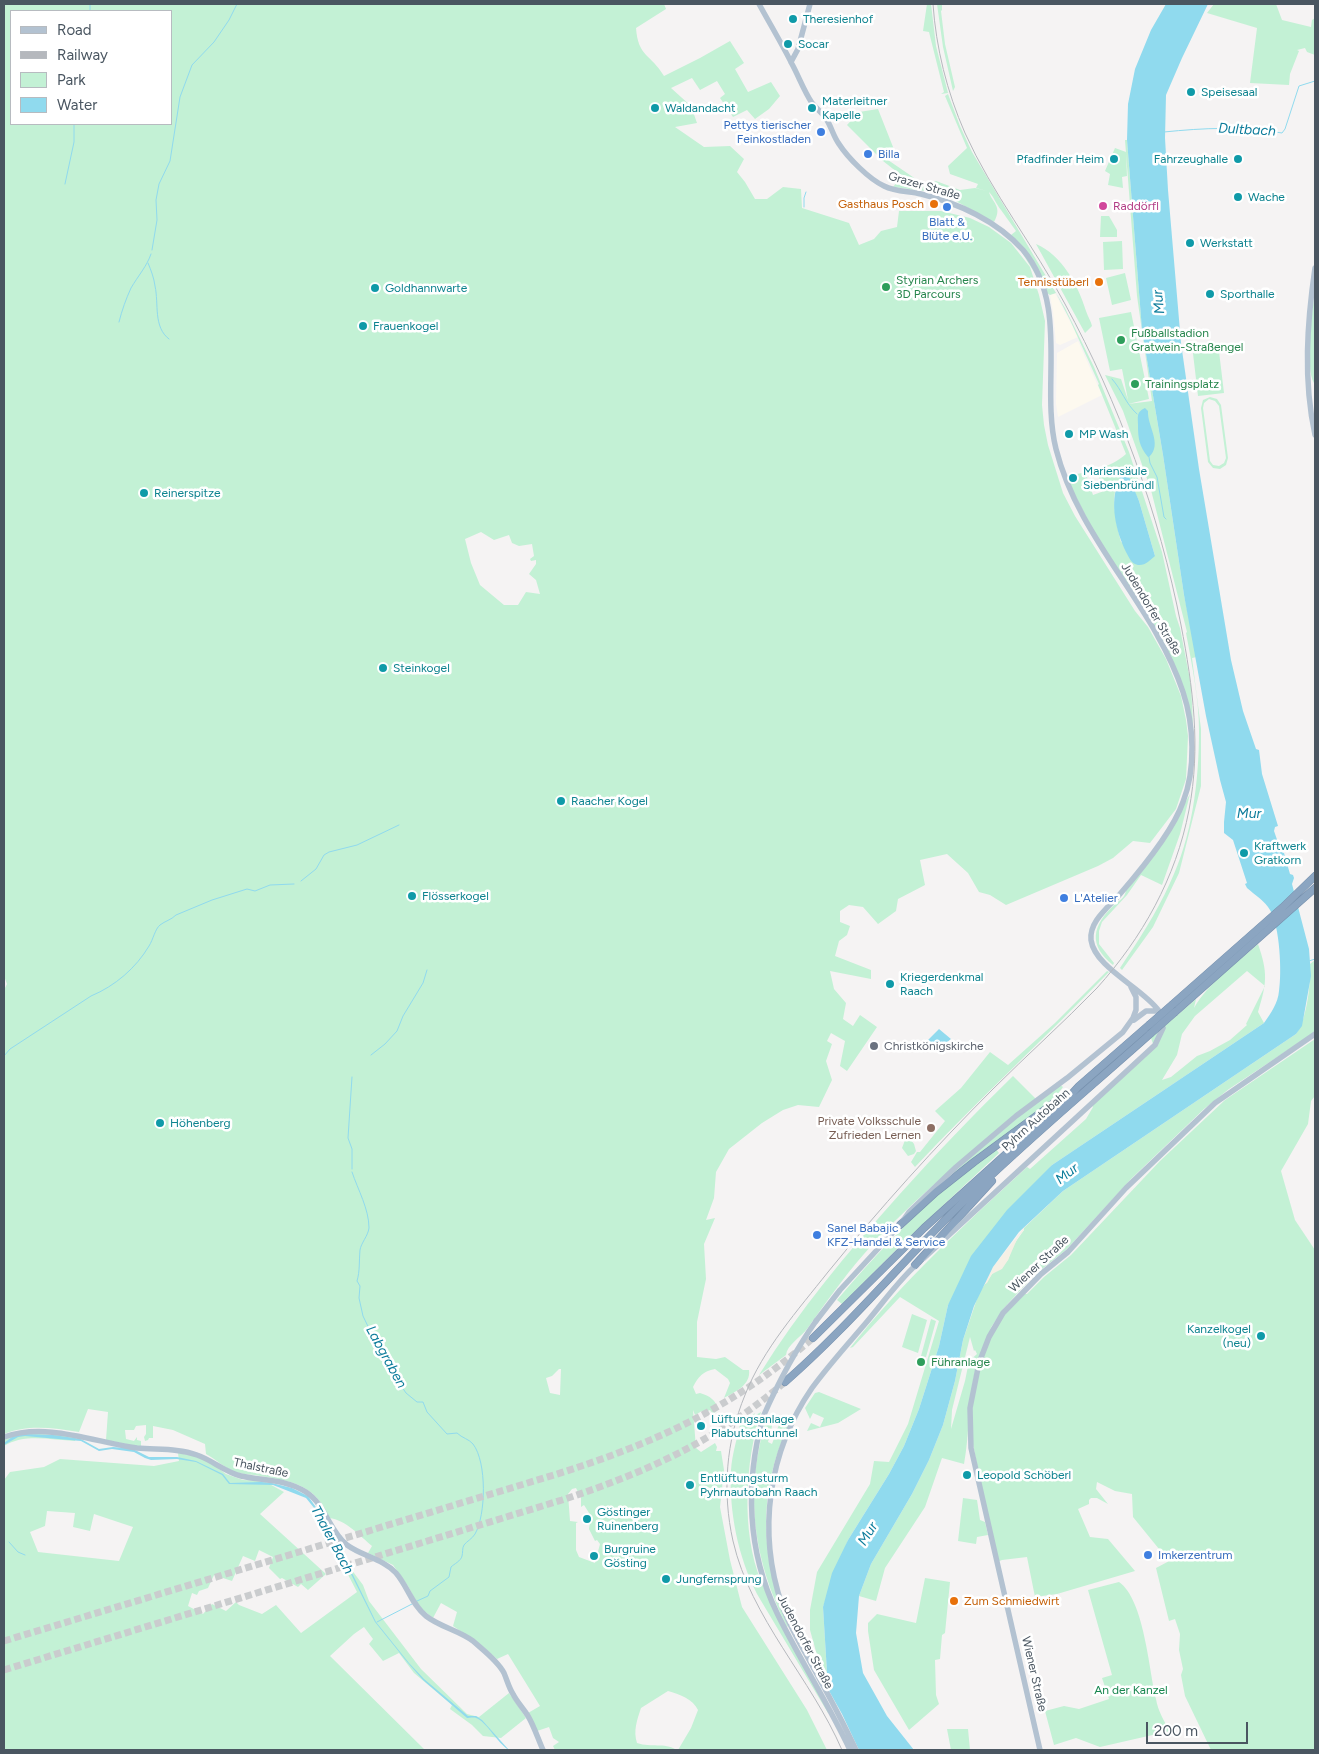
<!DOCTYPE html>
<html>
<head>
<meta charset="utf-8">
<style>
  body { margin:0 }
  #map { position:relative; width:1319px; height:1754px; overflow:hidden; background:#f5f3f3; font-family:Figtree,sans-serif }
  canvas { display:block }
  .frame { position:absolute; inset:0; border:5px solid #4a5661; pointer-events:none }
  .legend { position:absolute; left:10px; top:10px; width:162px; height:115px; box-sizing:border-box; background:#fff; border:1px solid #b7bbc0; margin:0; padding:6px 9px; list-style:none; font-size:15px; color:#4a5661 }
  .legend li { display:flex; align-items:center; gap:10px; height:25px }
  .legend b { width:25px; border:1px solid #b7bbc0 }
  .scale { position:absolute; left:1146px; top:1722px; width:102px; height:22px; box-sizing:border-box; border:2px solid #4a5661; border-top:0; padding-left:6px; font-size:15px; line-height:18px; white-space:nowrap; color:#4a5661; -webkit-text-stroke:4px #fff; paint-order:stroke }
</style>
</head>
<body>
<div id="map">
<canvas width="1319" height="1754"></canvas>
<div class="frame"></div>
<ul class="legend">
<li><b style="height:6px;background:#b3c2d1"></b>Road</li>
<li><b style="height:6px;background:#b5b8bd"></b>Railway</li>
<li><b style="height:14px;background:#c3f1d5"></b>Park</li>
<li><b style="height:14px;background:#90daee"></b>Water</li>
</ul>
<div class="scale">200 m</div>
</div>
<script>
const c = document.querySelector('canvas').getContext('2d');
c.lineJoin = 'round';
function fillPath(path, color) {
  c.fillStyle = color;
  c.fill(path, 'evenodd');
}
function strokePath(path, color, width, dash) {
  c.strokeStyle = color;
  c.lineWidth = width;
  c.lineCap = dash ? 'butt' : 'round';
  c.setLineDash(dash || []);
  c.stroke(path);
}
function write(font, color, halo, rows, align = 'center') {
  c.font = font + ' Figtree,sans-serif';
  c.lineWidth = 5;
  c.setLineDash([]);
  c.textBaseline = 'middle';
  c.strokeStyle = halo;
  c.fillStyle = color;
  for (const [text, x, y, turn = 0] of rows) {
    c.save();
    c.translate(x, y);
    c.rotate((+turn || 0) * Math.PI / 180);
    c.textAlign = isNaN(turn) ? turn : align;
    if (halo) c.strokeText(text, 0, 0);
    c.fillText(text, 0, 0);
    c.restore();
  }
}
const commercial = new Path2D(`
  M1055,293L1078,337L1060,345L1056,343L1053,311L1050,295Z
  M1078,341L1102,395L1058,417L1056,404L1057,353Z`);
const green = new Path2D(`
  M4,4H664L666,9L636,28C638,57 651,54 664,76L700,58L730,41L744,63L735,69L748,92L771,82L780,96L769,109L755,119L747,110L733,117L720,98L725,94L717,81L700,90L692,78L671,88L691,106L697,123L675,127L704,147L730,146L744,159L737,172L745,182L755,199H767L783,187L801,189L802,208L849,223L859,245L874,239L881,231L897,227L899,211H941L970,218L989,227L1011,243L1030,267L1039,295L1045,321L1042,405L1044,425L1048,445L1063,493L1075,516L1135,611L1148,627L1166,659L1181,696L1186,720L1188,736L1186,779L1176,809L1150,843L1133,841L1113,858L1098,866L1006,905L990,895L979,892L968,873L947,854L920,860L925,885L898,899L896,911L878,924L863,907L849,905L840,911V922L850,926L847,935L839,941L835,956L871,970V979L830,971L834,989L846,1003L843,1019L853,1026L860,1015L877,1027L847,1071L840,1066L845,1041L831,1033L827,1041L832,1044L826,1061L832,1080L819,1107L798,1105L783,1110L762,1123L729,1149L716,1172L714,1198L706,1220L715,1218L704,1244L706,1279L697,1322V1357L716,1359L725,1357L743,1370H749C751,1385 735,1392 724,1398L730,1383L728,1379L715,1369C703,1371 698,1377 693,1387L696,1394L700,1393C710,1396 716,1400 718,1410L713,1414L710,1410L703,1413L702,1411L695,1415L693,1410L696,1448L701,1452L715,1443L717,1447L716,1451H721L724,1470L720,1507L730,1560L742,1607L807,1710L827,1750H678L691,1728L698,1710C693,1699 679,1694 668,1691L641,1708C637,1720 633,1731 637,1743C652,1748 663,1742 677,1750H555L553,1746L559,1742L553,1738L549,1727L537,1731L528,1713L540,1706L508,1654L497,1659L481,1645L453,1626L457,1612L441,1603L433,1618L423,1610L417,1603L408,1586L393,1565L368,1553L372,1546C360,1536 346,1520 329,1518C315,1482 288,1481 254,1475C248,1474 241,1474 235,1472C225,1468 215,1459 206,1454L205,1444L173,1430L153,1426V1438H149L148,1440L145,1441L144,1437L146,1434V1425L136,1426L134,1430H125L126,1439L134,1441L137,1437V1440L141,1441V1447L106,1440L108,1412L88,1409L79,1432C54,1428 28,1424 4,1434V990L7,984L4,976ZM11,11H171V124H11ZM481,532L494,540L509,535L512,543L519,546L532,544L534,556L530,559L531,561L536,560V564L529,574L536,580L540,594L526,592L518,605H504L480,585L471,563L465,539ZM559,1369H561L560,1395L550,1393L546,1378L552,1376ZM576,1488L581,1498V1507L584,1505L591,1516L589,1529L595,1541L597,1540L600,1544L595,1563L579,1557L576,1550V1523L578,1522L570,1521L568,1494L572,1489Z
  M927,4H931L936,46L948,93L941,94L944,92L929,32L923,31Z
  M937,4H942V10L941,11L945,44L955,87L953,91L943,47Z
  M1214,4H1276L1282,20L1311,27L1312,20L1315,18V55L1307,52L1305,48L1297,50L1299,51L1290,74L1289,85L1250,83L1257,28L1207,13Z
  M948,94L960,126L972,152L1065,308L1094,367L1129,452L1162,552L1176,616L1180,628L1191,685L1194,744L1176,668L1104,551L1065,476C1085,473 1111,468 1126,454L1098,385L1099,384L1070,320L1056,293L1050,295L1047,293L1011,235L1016,231C1011,224 1006,217 1001,210C996,204 994,197 989,192C992,203 1003,206 994,222C975,213 946,192 925,191C915,190 904,188 893,187L902,176L883,161L847,125L859,112L878,109L895,152L888,160L926,186L936,181L960,190L975,188L987,191L976,188L978,184L950,174L948,166L967,148L945,96ZM1096,470L1104,491L1093,495L1086,474ZM1126,473L1139,501L1155,556L1121,542C1117,526 1110,498 1118,482C1120,479 1124,475 1126,473Z
  M1125,140H1127L1142,330L1163,455L1184,595L1197,657L1192,658L1201,729V786L1179,873L1153,927L1122,970L1120,968C1138,941 1156,914 1170,883C1192,837 1199,782 1199,731C1199,699 1192,665 1186,633L1187,632L1151,490L1123,411L1105,375L1121,379L1128,400L1122,369L1110,371L1099,318L1131,312L1149,399L1128,404L1152,401L1137,296Z
  M1115,148L1126,152L1127,176L1122,177L1123,188L1108,185L1110,174L1105,171Z
  M1101,216H1109L1117,230V237H1100Z
  M1122,241L1123,269L1104,270L1103,242Z
  M1036,244C1062,255 1078,285 1086,311C1088,317 1091,321 1092,326L1085,333Z
  M1125,273L1131,300L1112,305L1106,278Z
  M1315,292L1314,383C1305,368 1312,310 1315,292Z
  M1218,343L1224,393L1198,396L1192,345Z
  M1210,397L1217,399L1221,405L1228,458L1226,465L1220,469L1213,468L1208,462L1201,408L1203,400ZM1209,399L1215,401L1219,406L1226,458L1224,463L1219,466L1213,465L1210,461L1203,408L1204,403Z
  M1190,794L1180,834L1162,885L1141,875L1127,895L1102,922L1099,931V944L1114,963L1113,965C1088,945 1092,926 1114,905C1120,900 1125,898 1126,890L1158,849Z
  M1258,944C1268,973 1267,983 1258,1012L1264,1023L1052,1165L948,1305L939,1346L919,1409L904,1446L889,1474L848,1540L823,1607L828,1689L815,1664L814,1658L817,1655L810,1630V1610L817,1572L870,1484L874,1461L889,1462L908,1424L939,1321L900,1297L853,1347L850,1348C902,1282 965,1224 1027,1167L1030,1169L1086,1119L1093,1107L1090,1102L1153,1044L1151,1038L1196,999L1194,1008C1209,982 1236,964 1258,944ZM1247,971L1265,986L1246,1024L1247,1025L1230,1040L1210,1051L1197,1056L1171,1077L1162,1080L1177,1055L1182,1034L1195,1016Z
  M1315,960V1032L1229,1089L1204,1109L1132,1178L1066,1250L1042,1269L1026,1284L1004,1308L990,1329L1025,1294H1027L1044,1277L1071,1255L1160,1161L1225,1100L1315,1039V1096L1311,1101L1308,1124L1281,1171L1295,1220L1315,1250V1750H1211L1185,1696L1181,1675L1183,1669L1179,1650L1180,1634L1175,1619L1169,1621L1156,1568L1173,1559L1159,1549L1133,1517L1132,1494L1115,1491L1097,1482L1096,1489L1108,1504L1097,1498H1091L1089,1500V1504L1078,1509L1090,1537L1108,1539L1135,1571L1057,1594L1035,1597L1027,1557L1002,1560L997,1562L970,1430L976,1367C968,1399 970,1431 964,1464L942,1458L925,1507L885,1568L876,1601L859,1596L871,1564L912,1494L929,1460L943,1425L955,1381L963,1340L979,1293L992,1274L1008,1260L1012,1247L1024,1230V1228L1063,1191L1296,1034C1307,1019 1311,983 1310,964ZM970,1337L974,1351L975,1350L977,1354L969,1361L965,1381L951,1429L952,1410Z
  M1107,971L1109,972C1045,1038 978,1100 915,1167L911,1162L917,1152H920L945,1121L935,1111L961,1088L990,1052L1008,1065L1055,1023Z
  M1013,1076L1036,1099C977,1148 915,1196 864,1254C843,1278 825,1304 807,1329C801,1337 787,1345 786,1355L759,1375C799,1310 848,1252 899,1195C936,1154 973,1115 1013,1076Z
  M1060,1085L1063,1087L1050,1104L948,1180L947,1178L1010,1123Z
  M907,1135L914,1144L916,1151L914,1154L908,1156L902,1148Z
  M996,1149L999,1153L904,1242L842,1304L837,1300C872,1259 907,1221 947,1187C963,1173 980,1162 996,1149Z
  M912,1314L927,1320L918,1353L902,1347Z
  M931,1319L936,1321L926,1357L921,1356Z
  M819,1392L861,1409L838,1423L807,1431L811,1423L820,1427L824,1418L813,1413L810,1419L805,1408L815,1393Z
  M761,1412C745,1461 741,1532 761,1581C766,1594 775,1608 782,1621C798,1651 814,1682 830,1712L828,1713L757,1594C738,1556 729,1513 731,1470C732,1455 737,1439 740,1424L755,1413L754,1416Z
  M767,1417L774,1418L768,1442L772,1444L781,1419L790,1422C757,1491 760,1557 788,1626L787,1627C760,1572 748,1520 757,1459C760,1445 762,1430 767,1417Z
  M22,1433L77,1436L75,1441C52,1440 24,1433 4,1446V1439Z
  M178,1453L205,1458L226,1474L243,1480L264,1481L284,1492L260,1514L326,1574L308,1590L301,1584L298,1587L282,1578L280,1579L269,1568L273,1557L259,1550L255,1561L243,1556L232,1581L214,1575L208,1588L199,1591L197,1595L192,1593L188,1606L203,1614L212,1604L226,1611L236,1602L239,1605L262,1614L276,1605L301,1633L357,1592L342,1563L345,1561L363,1585L369,1601L421,1669L467,1714L479,1717L509,1693L526,1718L501,1738L483,1736L472,1725L450,1709L452,1705L414,1673L399,1653L383,1661L369,1644L373,1639L364,1627L354,1634L330,1656L425,1750H4V1480L10,1472L44,1467L60,1459L154,1466L179,1461ZM47,1511L75,1513L73,1527L90,1531L94,1514L133,1527L119,1561L38,1552L30,1532L45,1526Z
  M963,1498L977,1500L980,1520L985,1522L988,1535L977,1537L976,1544L958,1541Z
  M925,1578L950,1582L945,1633L942,1635L940,1659L935,1660L936,1695L939,1704L909,1730L874,1670L868,1631V1623L877,1614L916,1623Z
  M1119,1582C1144,1599 1149,1670 1156,1699C1158,1711 1164,1721 1170,1731L1100,1747L1076,1738L1054,1745L1045,1711L1064,1706L1079,1709L1109,1699L1102,1678L1112,1675L1088,1590Z
  M947,1729H968L970,1750H951Z`);
const sand = new Path2D(`
  M1024,1228V1230L1018,1237L1008,1260L1002,1269L992,1274L987,1283L983,1285L993,1267Z`);
const water = new Path2D(`
  M1166,4H1208L1182,58L1166,95L1165,138L1168,190L1181,343L1199,469L1231,660L1243,711L1256,749L1259,750L1262,774L1278,826L1275,827L1274,831L1281,851L1284,853L1290,874L1293,875L1294,878L1292,884L1309,949L1311,976L1302,1026L1296,1034L1063,1191L1019,1232L993,1267L974,1306L963,1340L955,1381L943,1425L929,1460L912,1494L871,1564L859,1596L856,1633L863,1673L887,1716L914,1750H859L842,1714L828,1689L823,1607L832,1573L848,1540L889,1474L904,1446L919,1409L939,1346L948,1305L971,1256L1007,1210L1052,1165L1264,1023C1271,1013 1278,1003 1279,991C1282,973 1280,926 1270,910C1265,901 1255,895 1247,888L1245,884L1247,883L1233,840L1224,833V822L1226,802L1220,780L1206,716L1184,595L1163,455L1142,330L1127,140L1128,104L1135,69L1151,30Z
  M1145,408L1148,411C1147,426 1163,444 1149,457H1148C1139,446 1138,438 1138,425C1138,417 1136,412 1145,408Z
  M1127,472L1139,501L1155,556C1150,560 1145,566 1138,565C1131,564 1129,557 1126,552C1116,531 1109,503 1119,480C1120,477 1123,475 1127,472Z
  M939,1029L951,1039L936,1051L928,1040Z
  M25,1434L53,1435L81,1439L99,1449L113,1447L125,1448L135,1450L149,1457H177L196,1461L223,1474L230,1483L261,1482L272,1483L292,1488L308,1496L320,1513L328,1538L353,1575L376,1622L409,1663L424,1679L468,1716H476L482,1720L509,1750C498,1744 486,1721 476,1718C475,1717 468,1718 467,1718L423,1680L408,1663L375,1622L352,1576L326,1537L319,1514L306,1498L273,1485L229,1484L222,1475L196,1462L177,1459L151,1460L145,1458L134,1452L112,1449L99,1451L81,1441L25,1436L18,1437L4,1445V1443L12,1437Z`);
const stream = new Path2D(`
  M90,11V4
  M1164,132C1203,128 1243,126 1282,133L1285,129L1299,86L1315,81
  M65,184L74,142V124
  M804,207V198L806,192
  M152,250L157,220L156,200L159,184L170,161L180,97L192,65L214,42L229,20L237,4
  M148,263C151,270 154,278 155,286C159,304 153,327 169,339
  M119,322C122,310 126,299 131,288C138,276 147,266 151,254
  M1112,379C1122,390 1125,403 1137,414
  M1149,457L1150,463L1157,477L1164,517L1166,519
  M301,881L316,869L324,855L329,852L357,845L399,825
  M1309,961L1315,959
  M371,1055L385,1044L397,1031L403,1016L423,983L427,970
  M4,1056L10,1049L91,996C115,986 136,968 149,946C153,940 155,929 160,925C165,921 171,920 176,915L212,900L247,889L255,891L270,885L294,884
  M352,1077L348,1138L352,1149V1169
  M352,1172C358,1190 369,1209 369,1228C368,1236 361,1243 360,1250C359,1261 360,1271 357,1281L360,1286L359,1298L363,1316L385,1362L406,1393L417,1402H423L427,1412L447,1434L457,1433C462,1438 469,1439 473,1444C487,1462 486,1515 475,1534C472,1539 467,1541 464,1545C462,1548 463,1553 462,1556C461,1561 454,1564 451,1567L449,1577L430,1591L428,1596L417,1601
  M9,1542L18,1552L25,1555
  M377,1622L412,1604`);
const highwayTunnel = new Path2D(`
  M4,1641L554,1475C655,1443 731,1409 813,1338
  M4,1670L562,1500C647,1472 716,1441 785,1382`);
const major = new Path2D(`
  M759,4C770,24 782,44 792,64C799,77 804,91 812,103C816,108 821,112 825,117C831,125 833,136 839,144C848,158 869,179 884,186C896,192 909,191 921,194C958,203 997,221 1023,250C1070,306 1040,385 1056,449C1079,540 1154,604 1183,692C1194,725 1196,769 1183,802C1173,831 1140,871 1120,894C1109,907 1089,921 1091,940C1095,968 1143,988 1159,1011
  M791,62L798,49L810,4
  M1315,268C1307,323 1303,380 1315,435
  M1134,1020L1146,1011H1159
  M924,1258L1155,1045L1163,1028
  M816,1321L840,1290L900,1225L909,1212L956,1167L1016,1116L1067,1078L1123,1032L1133,1018L1136,1010V997L1131,987
  M763,1417C745,1483 747,1551 777,1613C800,1660 828,1703 850,1750
  M4,1437C47,1422 94,1442 137,1448C157,1450 178,1448 197,1455C212,1460 225,1472 241,1476C263,1481 286,1479 306,1492C326,1505 329,1531 347,1545C362,1556 383,1559 396,1573C408,1587 412,1605 426,1616C440,1627 458,1630 473,1641C483,1650 498,1661 504,1673C507,1680 509,1688 513,1694C517,1702 523,1708 528,1716C534,1726 538,1739 543,1750
  M856,1750C843,1722 829,1696 814,1669C803,1648 790,1628 782,1605C757,1532 768,1452 812,1388C828,1366 847,1345 865,1324C882,1304 898,1281 917,1264
  M1040,1750L971,1448L970,1408L979,1363L989,1337L1003,1313L1041,1274L1068,1252L1126,1188L1215,1103L1315,1034`);
const highway = new Path2D(`
  M1173,1004L1283,907L1315,876
  M1175,1012L1315,888
  M900,1225L936,1192L974,1162L1062,1097
  M915,1265L992,1181
  M813,1338L924,1228L1067,1099L1079,1086L1149,1025
  M785,1382C847,1328 900,1264 959,1206C1020,1146 1086,1091 1150,1034`);
const rail = new Path2D(`
  M842,1750C811,1678 751,1619 733,1541C722,1492 726,1441 745,1395C763,1349 798,1310 828,1272C880,1208 935,1147 993,1089C1027,1055 1063,1023 1097,988C1142,938 1176,878 1189,810C1201,747 1193,687 1181,625C1159,513 1119,403 1065,304C1034,246 992,193 965,133C947,92 936,48 933,4`);
const majorBridge = new Path2D(`
  M763,1417C778,1383 794,1352 816,1321`);
const highwayBridge = new Path2D(`
  M1149,1025L1173,1004
  M1150,1034L1175,1012`);
const markers = [
  [793,19,5,"#0f9aa8"],
  [788,44,5,"#0f9aa8"],
  [1191,92,5,"#0f9aa8"],
  [655,108,5,"#0f9aa8"],
  [812,108,5,"#0f9aa8"],
  [821,132,5,"#3f7fe0"],
  [868,154,5,"#3f7fe0"],
  [1114,159,5,"#0f9aa8"],
  [1238,159,5,"#0f9aa8"],
  [1238,197,5,"#0f9aa8"],
  [934,204,5,"#e8710a"],
  [1103,206,5,"#d1479c"],
  [947,207,5,"#3f7fe0"],
  [1190,243,5,"#0f9aa8"],
  [1099,282,5,"#e8710a"],
  [886,287,5,"#2e9e5b"],
  [375,288,5,"#0f9aa8"],
  [1210,294,5,"#0f9aa8"],
  [363,326,5,"#0f9aa8"],
  [1121,340,5,"#2e9e5b"],
  [1135,384,5,"#2e9e5b"],
  [1069,434,5,"#0f9aa8"],
  [1073,478,5,"#0f9aa8"],
  [144,493,5,"#0f9aa8"],
  [383,668,5,"#0f9aa8"],
  [561,801,5,"#0f9aa8"],
  [1244,853,5,"#0f9aa8"],
  [412,896,5,"#0f9aa8"],
  [1064,898,5,"#3f7fe0"],
  [890,984,5,"#0f9aa8"],
  [874,1046,5,"#6b7280"],
  [160,1123,5,"#0f9aa8"],
  [931,1128,5,"#8d6e63"],
  [817,1235,5,"#3f7fe0"],
  [1261,1336,5,"#0f9aa8"],
  [921,1362,5,"#2e9e5b"],
  [701,1426,5,"#0f9aa8"],
  [967,1475,5,"#0f9aa8"],
  [690,1485,5,"#0f9aa8"],
  [587,1519,5,"#0f9aa8"],
  [1148,1555,5,"#3f7fe0"],
  [594,1556,5,"#0f9aa8"],
  [666,1579,5,"#0f9aa8"],
  [954,1601,5,"#e8710a"]
];
const cultureNames = [
  ["Theresienhof",803,19],
  ["Socar",798,44],
  ["Speisesaal",1201,92],
  ["Materleitner",822,101],
  ["Kapelle",822,115],
  ["Waldandacht",665,108],
  ["Pfadfinder Heim",1104,159,"right"],
  ["Fahrzeughalle",1228,159,"right"],
  ["Wache",1248,197],
  ["Werkstatt",1200,243],
  ["Goldhannwarte",385,288],
  ["Sporthalle",1220,294],
  ["Frauenkogel",373,326],
  ["MP Wash",1079,434],
  ["Mariensäule",1083,471],
  ["Siebenbründl",1083,485],
  ["Reinerspitze",154,493],
  ["Steinkogel",393,668],
  ["Raacher Kogel",571,801],
  ["Kraftwerk",1254,846],
  ["Gratkorn",1254,860],
  ["Flösserkogel",422,896],
  ["Kriegerdenkmal",900,977],
  ["Raach",900,991],
  ["Höhenberg",170,1123],
  ["Kanzelkogel",1251,1329,"right"],
  ["(neu)",1251,1343,"right"],
  ["Lüftungsanlage",711,1419],
  ["Plabutschtunnel",711,1433],
  ["Leopold Schöberl",977,1475],
  ["Entlüftungsturm",700,1478],
  ["Pyhrnautobahn Raach",700,1492],
  ["Göstinger",597,1512],
  ["Ruinenberg",597,1526],
  ["Burgruine",604,1549],
  ["Gösting",604,1563],
  ["Jungfernsprung",676,1579]
];
const shopNames = [
  ["Pettys tierischer",811,125,"right"],
  ["Feinkostladen",811,139,"right"],
  ["Billa",878,154],
  ["Blatt &",947,222,"center"],
  ["Blüte e.U.",947,236,"center"],
  ["L'Atelier",1074,898],
  ["Sanel Babajic",827,1228],
  ["KFZ-Handel & Service",827,1242],
  ["Imkerzentrum",1158,1555]
];
const streetNames = [
  ["Grazer Straße",924,186,16],
  ["Judendorfer Straße",1151,609,59],
  ["Pyhrn Autobahn",1036,1120,-42],
  ["Wiener Straße",1039,1264,-43],
  ["Thalstraße",261,1468,12],
  ["Judendorfer Straße",805,1642,62],
  ["Wiener Straße",1034,1674,77]
];
const foodNames = [
  ["Gasthaus Posch",924,204],
  ["Tennisstüberl",1089,282],
  ["Zum Schmiedwirt",964,1601,"left"]
];
const hotelNames = [
  ["Raddörfl",1113,206]
];
const leisureNames = [
  ["Styrian Archers",896,280],
  ["3D Parcours",896,294],
  ["Fußballstadion",1131,333],
  ["Gratwein-Straßengel",1131,347],
  ["Trainingsplatz",1145,384],
  ["Führanlage",931,1362]
];
const worshipNames = [
  ["Christkönigskirche",884,1046]
];
const educationNames = [
  ["Private Volksschule",921,1121],
  ["Zufrieden Lernen",921,1135]
];
const parkNames = [
  ["An der Kanzel",1131,1690]
];
const waterNames = [
  ["Dultbach",1247,130,3],
  ["Mur",1159,302,-96],
  ["Mur",1249,814],
  ["Mur",1067,1174,-38],
  ["Labgraben",386,1357,61],
  ["Mur",868,1534,-58],
  ["Thaler Bach",332,1540,62]
];
fillPath(commercial, '#fdf9ef');
fillPath(green, '#c3f1d5');
fillPath(sand, '#f5f0e5');
fillPath(water, '#90daee');
strokePath(stream, '#90daee', 1);
strokePath(highwayTunnel, '#caccce', 7, [7, 3.5]);
strokePath(highway, '#7690ad', 8);
strokePath(major, '#b3c2d1', 5.5);
strokePath(highway, '#8ba5c1', 7);
strokePath(rail, '#b5b8bd', 1);
strokePath(highwayBridge, '#7690ad', 8, []);
strokePath(majorBridge, '#b3c2d1', 5.5);
strokePath(highwayBridge, '#8ba5c1', 7);
for (const [x, y, r, color] of markers) {
  const dot = new Path2D();
  dot.arc(x, y, r, 0, 2 * Math.PI);
  c.fillStyle = color;
  c.fill(dot);
  strokePath(dot, '#fff', 2);
}
write('12px', '#0d838f', '#fff', cultureNames, 'left');
write('12px', '#366cbe', '#fff', shopNames, 'left');
write('12px', '#4a5661', '#fff', streetNames);
write('12px', '#c56008', '#fff', foodNames, 'right');
write('12px', '#b23c85', '#fff', hotelNames, 'left');
write('12px', '#27864d', '#fff', leisureNames, 'left');
write('12px', '#5b616d', '#fff', worshipNames, 'left');
write('12px', '#785e54', '#fff', educationNames, 'right');
write('12px', '#17864f', '#fff', parkNames);
write('italic 14px', '#0c7c9b', '#fff', waterNames);
</script>
</body>
</html>
